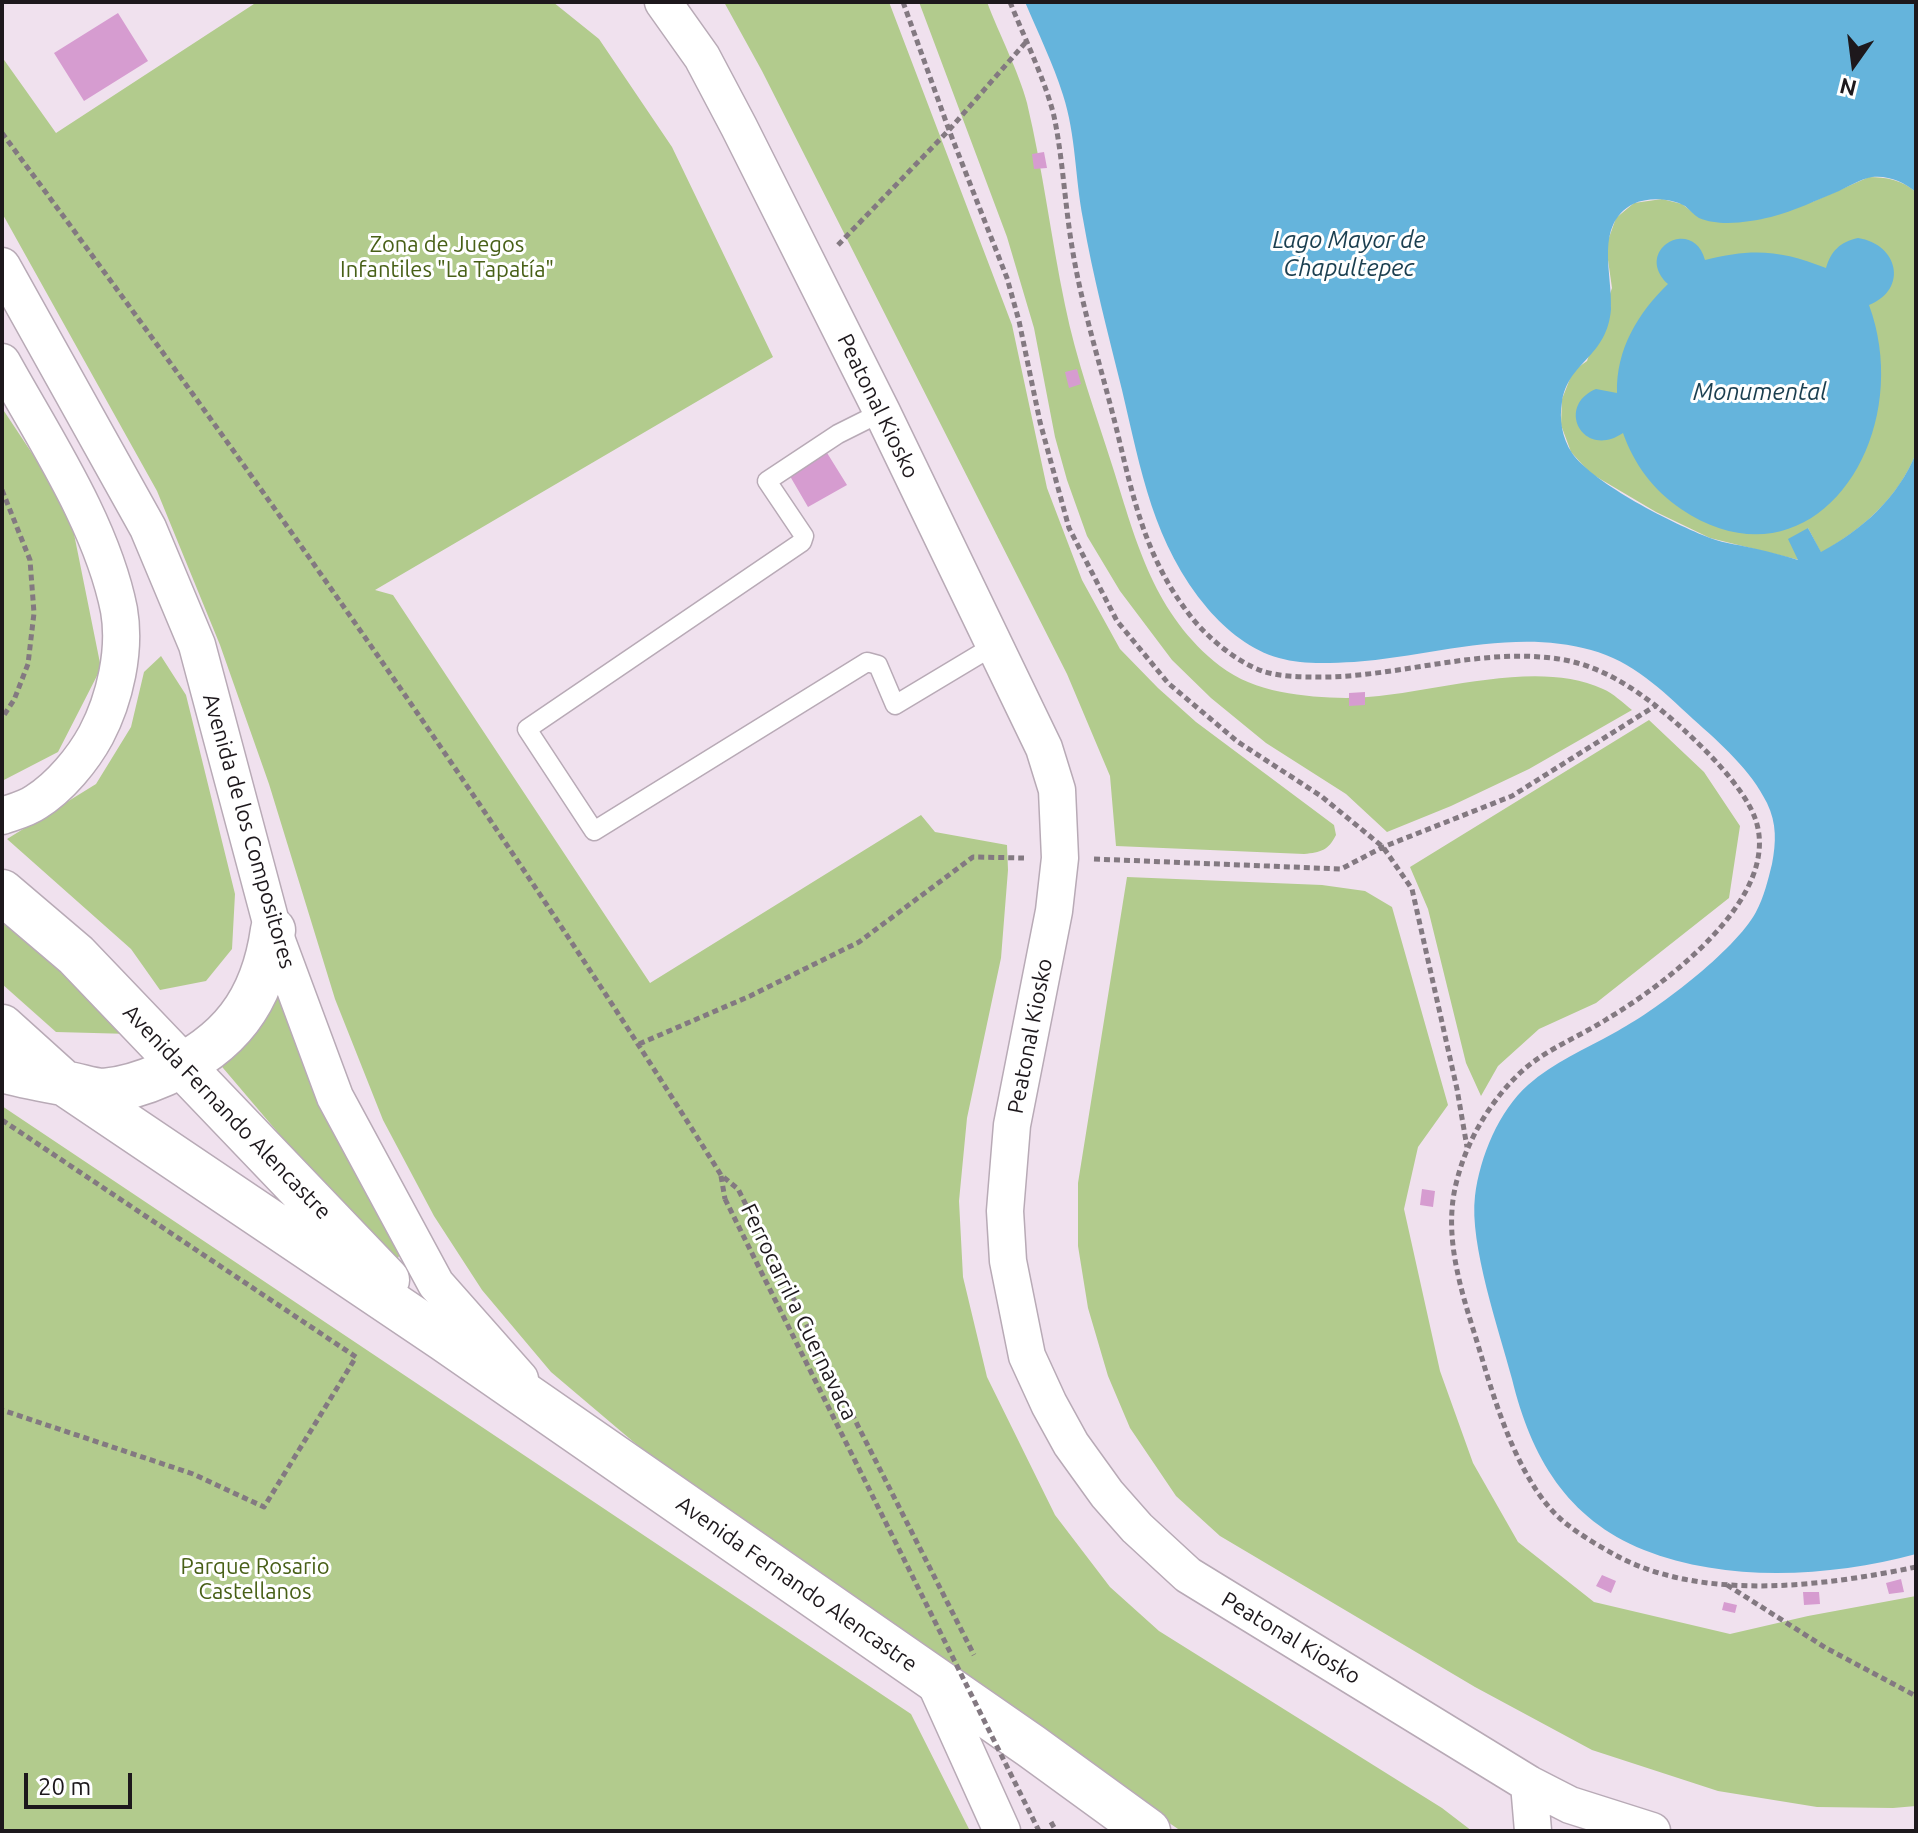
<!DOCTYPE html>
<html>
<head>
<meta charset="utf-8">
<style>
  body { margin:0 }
  #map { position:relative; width:1918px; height:1833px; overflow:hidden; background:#f0e1ee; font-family:Ubuntu,sans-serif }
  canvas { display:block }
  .frame { position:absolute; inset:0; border:4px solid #1d181c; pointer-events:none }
  .north { position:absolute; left:1814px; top:24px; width:80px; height:80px; -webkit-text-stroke:6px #fff; paint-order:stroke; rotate:194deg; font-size:22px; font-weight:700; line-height:32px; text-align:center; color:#1d181c }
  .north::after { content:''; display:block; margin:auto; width:28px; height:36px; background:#1d181c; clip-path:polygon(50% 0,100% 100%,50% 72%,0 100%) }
  .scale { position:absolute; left:24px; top:1773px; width:108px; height:36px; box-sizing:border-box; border:4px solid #1d181c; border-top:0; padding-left:10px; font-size:24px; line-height:28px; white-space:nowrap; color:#1d181c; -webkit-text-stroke:6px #fff; paint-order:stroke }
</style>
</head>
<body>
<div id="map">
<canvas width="1918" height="1833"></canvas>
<div class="frame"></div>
<div class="north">N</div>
<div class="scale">20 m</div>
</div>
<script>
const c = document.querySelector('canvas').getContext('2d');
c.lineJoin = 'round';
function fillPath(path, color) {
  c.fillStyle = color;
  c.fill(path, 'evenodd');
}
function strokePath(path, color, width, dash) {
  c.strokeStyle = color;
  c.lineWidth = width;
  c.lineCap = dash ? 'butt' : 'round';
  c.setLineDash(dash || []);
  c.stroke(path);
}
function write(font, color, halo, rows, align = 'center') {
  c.font = font + ' Ubuntu,sans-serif';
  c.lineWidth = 6;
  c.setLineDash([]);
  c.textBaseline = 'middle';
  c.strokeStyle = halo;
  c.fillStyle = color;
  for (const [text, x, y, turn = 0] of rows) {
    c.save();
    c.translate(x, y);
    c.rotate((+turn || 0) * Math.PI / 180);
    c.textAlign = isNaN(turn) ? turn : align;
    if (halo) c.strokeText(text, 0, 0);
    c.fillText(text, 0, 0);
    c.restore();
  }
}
const green = new Path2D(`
  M257,2H553L599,39L672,147L773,357L375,590L393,595L650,983L921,815L935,832L1007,845L1008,870L1001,958L967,1118L959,1201L963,1277L987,1377L1055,1515L1110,1587L1159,1631L1442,1808L1472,1831H1181L800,1571L656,1461L551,1372L482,1290L434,1216L383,1120L335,999L269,784L220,645L157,491L2,213V57L56,133Z
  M724,2H889L1012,325L1047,488L1082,580L1120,649L1158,688L1196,722L1334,825L1336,835C1328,851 1321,852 1304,854L1116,846L1110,776L1067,674L762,71Z
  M919,2H987C999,34 1019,72 1027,103C1043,170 1051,238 1065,305C1076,360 1096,414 1113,468C1137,544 1154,614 1220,666C1255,693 1304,697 1346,698C1425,698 1530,656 1603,689C1613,693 1623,703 1632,710L1529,769L1451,806L1387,832L1346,794L1266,743L1211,698L1172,660L1120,591L1087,536L1067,480L1055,437L1034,328L1007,237Z
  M1869,177C1886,177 1902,180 1916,192V453C1898,499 1862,529 1821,553L1808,528L1799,560L1710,538L1656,512L1590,473L1571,452L1561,425L1562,399L1573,371L1587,361L1612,288L1606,246L1616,218L1634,203L1662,199L1682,204L1700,218L1812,202Z
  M2,408L69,509L101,668L58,752L2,781Z
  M161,656L186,695L235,894L232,949L206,981L160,990L131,949L7,839L96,784L131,727L144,672Z
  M1649,720L1704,772L1740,826L1729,898L1596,1003L1539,1029L1498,1066L1481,1096L1466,1063L1428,909L1410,867Z
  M1127,877L1322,885L1365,891L1392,907L1448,1105L1418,1147L1404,1209L1440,1371L1473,1463L1518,1542L1594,1602L1730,1634L1808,1616L1916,1596V1806L1893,1808L1817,1807L1718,1791L1592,1750L1475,1687L1220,1536L1176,1496L1130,1428L1108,1376L1088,1308L1078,1246V1183Z
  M2,916L131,1034L56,1032L2,984Z
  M275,983L400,1254L393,1268L212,1055Z
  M2,1106L911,1714L970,1831H2Z`);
const water = new Path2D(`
  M1025,2H1916V192C1904,182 1888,175 1872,177C1861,179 1849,186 1839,191C1817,200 1794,211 1771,217C1750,222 1720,227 1699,218C1694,215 1690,210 1685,206C1671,198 1648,197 1633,204C1594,225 1613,274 1611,309C1607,358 1568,361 1562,402C1559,419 1562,438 1572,453C1594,484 1674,524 1710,538C1726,544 1741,545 1757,549C1771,552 1785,556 1798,560L1788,539L1808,528L1821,552C1862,530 1898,498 1916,453V1554C1830,1577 1728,1583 1644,1550C1567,1519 1531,1457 1512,1379C1499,1330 1469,1244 1475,1196C1480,1156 1499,1111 1528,1085C1554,1062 1585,1049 1614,1033C1654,1012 1735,951 1756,912C1764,897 1768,880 1772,864C1776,842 1777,824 1767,803C1751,770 1720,743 1693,719C1662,690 1632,661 1591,650C1513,628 1433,656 1354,662C1330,663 1303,665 1279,658C1252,651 1226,630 1208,609C1153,544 1141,470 1122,390C1108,333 1093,277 1083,219C1075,178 1076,135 1063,95C1053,63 1038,33 1025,2Z
  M1858,238C1898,244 1909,289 1869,305C1918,438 1812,597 1681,509C1653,490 1634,464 1623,433C1583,460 1555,406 1596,389L1617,393C1616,349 1638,313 1668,284C1632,250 1693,215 1705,260C1752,248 1781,250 1826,268C1831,251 1840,242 1858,238Z`);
const building = new Path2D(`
  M118,13L148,61L84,101L54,53Z
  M1044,152L1047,168L1034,169L1032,154Z
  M1077,369L1081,384L1069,388L1065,372Z
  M824,448L847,485L808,507L787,471Z
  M1365,692V705L1349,706V693Z
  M1422,1189L1435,1191L1433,1207L1420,1205Z
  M1602,1575L1616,1581L1611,1593L1596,1586Z
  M1901,1579L1904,1592L1889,1594L1886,1583Z
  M1803,1592H1819L1820,1604L1804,1605Z
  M1724,1602L1737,1605L1735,1613L1722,1610Z`);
const path = new Path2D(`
  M903,2L949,130L1007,278L1019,321L1040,422L1069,528L1117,621L1168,683L1238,742L1321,796L1383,847L1412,889L1457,1089L1467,1147
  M1010,2C1024,37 1048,86 1055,121C1063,162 1065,205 1072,247C1082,309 1102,370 1117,431C1134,501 1146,560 1192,618C1208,638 1237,662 1262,671C1277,676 1297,677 1313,677C1396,679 1482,645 1565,660C1611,669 1650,699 1684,730C1707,751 1744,788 1755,818C1784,897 1664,985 1607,1019C1579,1037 1546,1049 1521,1072C1491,1100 1467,1140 1457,1180C1440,1242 1467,1306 1484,1365C1499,1415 1523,1488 1564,1522C1580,1535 1599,1546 1617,1556C1704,1602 1824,1586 1916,1567
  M2,133C253,472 497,817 721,1175L738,1189L974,1655
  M838,245L949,130L1026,42
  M2,490L30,560L34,613L28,664L14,700L2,718
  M1094,859L1341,869L1383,847L1512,796L1655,706
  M639,1044L750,996L859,942L973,857L1024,858
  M2,1120L356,1357L264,1507L193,1474L2,1410
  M721,1176L725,1199
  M1727,1585L1826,1648L1916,1696
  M1051,1822L1056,1831`);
const lane = new Path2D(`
  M882,412L838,434L767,481L804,536L802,542L527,729L594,831L867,662L878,665L895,705L995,645`);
const street = new Path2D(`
  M663,2L702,57L739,127L882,412L1044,748L1057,790L1060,858L1054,911L1012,1125L1005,1211L1008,1261L1027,1356L1049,1404L1071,1444L1107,1494L1137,1528L1188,1575L1529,1784L1570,1805L1652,1831
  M2,266L148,528L197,645L273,930L335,1097L436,1284L520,1379
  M2,362C44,438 102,524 119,610C126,650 115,699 96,735C83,759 60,787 36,802C26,809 13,812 2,816
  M933,1678L1002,1831
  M1529,1784L1533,1831`);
const secondary = new Path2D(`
  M2,892L76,955L387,1280
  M2,1027L64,1083L444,1339L1031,1746L1148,1831
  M2,1070C24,1076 46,1080 68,1084C80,1086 93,1091 104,1091C124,1089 146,1082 164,1074C229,1045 263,1002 273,930`);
const pathBridge = new Path2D(`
  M725,1199L1039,1831`);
const parkNames = [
  ["Zona de Juegos",447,245],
  ["Infantiles \"La Tapatía\"",447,270],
  ["Parque Rosario",255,1567],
  ["Castellanos",255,1592]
];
const streetNames = [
  ["Peatonal Kiosko",878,406,64],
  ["Avenida de los Compositores",249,831,74],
  ["Peatonal Kiosko",1030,1036,-79],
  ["Avenida Fernando Alencastre",227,1112,46],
  ["Ferrocarril a Cuernavaca",799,1312,64],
  ["Avenida Fernando Alencastre",797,1584,35],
  ["Peatonal Kiosko",1291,1638,31]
];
const waterNames = [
  ["Lago Mayor de",1349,240],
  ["Chapultepec",1349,268],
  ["Monumental",1760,392]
];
fillPath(green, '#b2cb8d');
fillPath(water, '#65b4dc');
fillPath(building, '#d69cd0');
strokePath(lane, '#b8aab6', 21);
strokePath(street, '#b8aab6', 39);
strokePath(secondary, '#b8aab6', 47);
strokePath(path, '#837981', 5, [6, 4]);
strokePath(lane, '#fff', 18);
strokePath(street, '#fff', 36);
strokePath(secondary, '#fff', 44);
strokePath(pathBridge, '#837981', 5, [6, 4]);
write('22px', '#486017', '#fff', parkNames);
write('22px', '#1d181c', '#fff', streetNames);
write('italic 24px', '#1b3f50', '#fff', waterNames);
</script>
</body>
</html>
